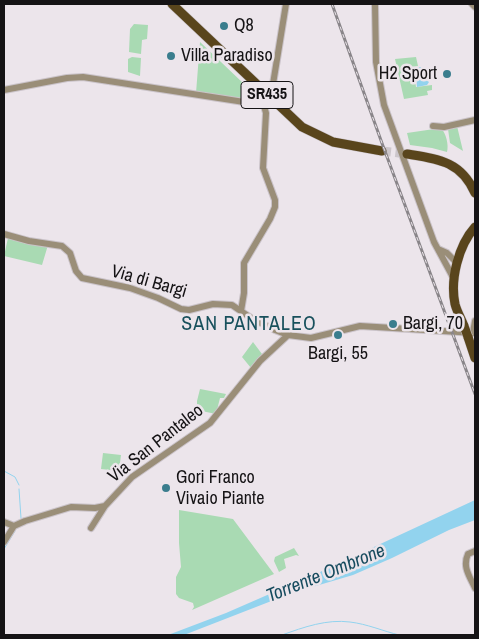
<!DOCTYPE html>
<html>
<head>
<meta charset="utf-8">
<style>
  body { margin:0 }
  #map { position:relative; width:479px; height:639px; overflow:hidden; background:#ece5eb; font-family:"Archivo Narrow",sans-serif }
  canvas { display:block }
  .frame { position:absolute; inset:0; border:5px solid #151315; pointer-events:none }
</style>
</head>
<body>
<div id="map">
<canvas width="479" height="639"></canvas>
<div class="frame"></div>
</div>
<script>
const c = document.querySelector('canvas').getContext('2d');
c.lineJoin = 'round';
function fillPath(path, color) {
  c.fillStyle = color;
  c.fill(path, 'evenodd');
}
function strokePath(path, color, width, dash) {
  c.strokeStyle = color;
  c.lineWidth = width;
  c.lineCap = dash ? 'butt' : 'round';
  c.setLineDash(dash || []);
  c.stroke(path);
}
function write(font, color, halo, rows, align = 'center') {
  c.font = font + ' "Archivo Narrow",sans-serif';
  c.lineWidth = 5;
  c.setLineDash([]);
  c.textBaseline = 'middle';
  c.strokeStyle = halo;
  c.fillStyle = color;
  for (const [text, x, y, turn = 0] of rows) {
    c.save();
    c.translate(x, y);
    c.rotate((+turn || 0) * Math.PI / 180);
    c.textAlign = isNaN(turn) ? turn : align;
    if (halo) c.strokeText(text, 0, 0);
    c.fillText(text, 0, 0);
    c.restore();
  }
}
const green = new Path2D(`
  M134,24L148,25L147,39L142,40L141,54L129,52L130,29Z
  M200,42L265,104L196,93Z
  M132,57L141,58L140,76L128,72V59Z
  M416,57L418,66L413,67L416,87L432,85V90L427,91L428,95L404,99L395,59Z
  M457,126L463,151L450,143L448,129Z
  M441,128C446,133 449,145 447,152L432,148L410,145L407,133Z
  M8,238L48,245L42,265L4,256Z
  M253,342L262,354L251,368L242,357Z
  M200,389L226,394L224,398H220L216,414L197,410V401Z
  M103,453L121,455L119,471L101,469Z
  M179,510L233,519L274,574L192,610L194,607L193,603L179,598L176,594V577L181,567L179,543Z
  M294,548L299,556L296,555L284,559L286,568L279,572L274,561L275,557Z`);
const water = new Path2D(`
  M421,67L425,70L424,76L429,82L427,85L417,87L415,68Z
  M475,500V520L449,530L392,558L353,575L292,593L184,635H168L226,613L320,572Z`);
const stream = new Path2D(`
  M4,471L15,477L19,485
  M19,489L21,518
  M4,549L15,531
  M282,635C304,627 327,619 350,622C367,624 383,631 399,635`);
const majorTunnel = new Path2D(`
  M382,151L407,154`);
const minor = new Path2D(`
  M375,4L376,62L384,105L434,242L454,279
  M472,4L475,7
  M273,84L286,4
  M4,90L67,78L83,77L257,104L264,106L266,113L263,168L275,200V207L270,219L244,263V293L241,311
  M433,126L444,127L475,120
  M4,234L29,241L62,246L70,253L76,271L82,278L130,288L158,298L181,309L189,310L213,304L232,305L251,318L275,330L288,335L311,338L360,326L475,333
  M438,249L447,253L457,263
  M473,332L475,321
  M4,522L14,526
  M91,528L105,506
  M4,542L14,526L25,521L71,507L95,508L105,506L132,477L210,423L260,361L288,335
  M475,551L468,554C462,567 470,577 475,588`);
const major = new Path2D(`
  M172,4L302,127L333,142L382,151
  M407,154C438,159 461,161 475,193
  M464,326C461,318 457,312 455,304C450,280 458,246 475,227
  M468,337L475,358`);
const rail = new Path2D(`
  M332,4L383,146L475,394`);
const majorBridge = new Path2D(`
  M464,326L468,337`);
const markers = [
  [224,26,5,"#3a7d8d"],
  [171,56,5,"#3a7d8d"],
  [447,74,5,"#3a7d8d"],
  [393,324,5,"#3a7d8d"],
  [338,335,5,"#3a7d8d"],
  [166,488,5,"#3a7d8d"]
];
const shields = [
  [267,95,52]
];
const shieldNames = [
  ["SR435",267,95]
];
const poiNames = [
  ["Q8",234,26],
  ["Villa Paradiso",181,56],
  ["H2 Sport",437,74,"right"],
  ["Bargi, 70",403,324],
  ["Bargi, 55",338,354,"center"],
  ["Gori Franco",176,478],
  ["Vivaio Piante",176,499]
];
const streetNames = [
  ["Via di Bargi",149,282,16],
  ["Via San Pantaleo",156,444,-38]
];
const waterNames = [
  ["Torrente Ombrone",326,574,-22]
];
const quarterNames = [
  ["SAN PANTALEO",249,325]
];
fillPath(green, '#a9dab3');
fillPath(water, '#92d3ee');
strokePath(stream, '#92d3ee', 1);
strokePath(majorTunnel, '#ccc6cb', 9, [9, 4.5]);
strokePath(minor, '#cac3c9', 8);
strokePath(major, '#cac3c9', 10);
strokePath(minor, '#9a8e78', 6);
strokePath(major, '#59451c', 9);
strokePath(rail, '#898589', 3);
strokePath(rail, '#ece5eb', 1, [4]);
strokePath(majorBridge, '#cac3c9', 10, []);
strokePath(majorBridge, '#59451c', 9);
for (const [x, y, r, color] of markers) {
  const dot = new Path2D();
  dot.arc(x, y, r, 0, 2 * Math.PI);
  c.fillStyle = color;
  c.fill(dot);
  strokePath(dot, '#ece5eb', 2);
}
for (const [x, y, w] of shields) {
  const box = new Path2D();
  box.roundRect(x - w / 2, y - 13.5, w, 27, 4);
  c.fillStyle = '#ece5eb';
  c.fill(box);
  strokePath(box, '#151315', 1);
}
write('bold 16px', '#151315', null, shieldNames);
write('18px', '#151315', '#ece5eb', poiNames, 'left');
write('18px', '#151315', '#ece5eb', streetNames);
write('italic 19px', '#164b5e', '#ece5eb', waterNames);
c.letterSpacing = '1px';
write('20px', '#18505c', '#ece5eb', quarterNames);
c.letterSpacing = '0px';
</script>
</body>
</html>
